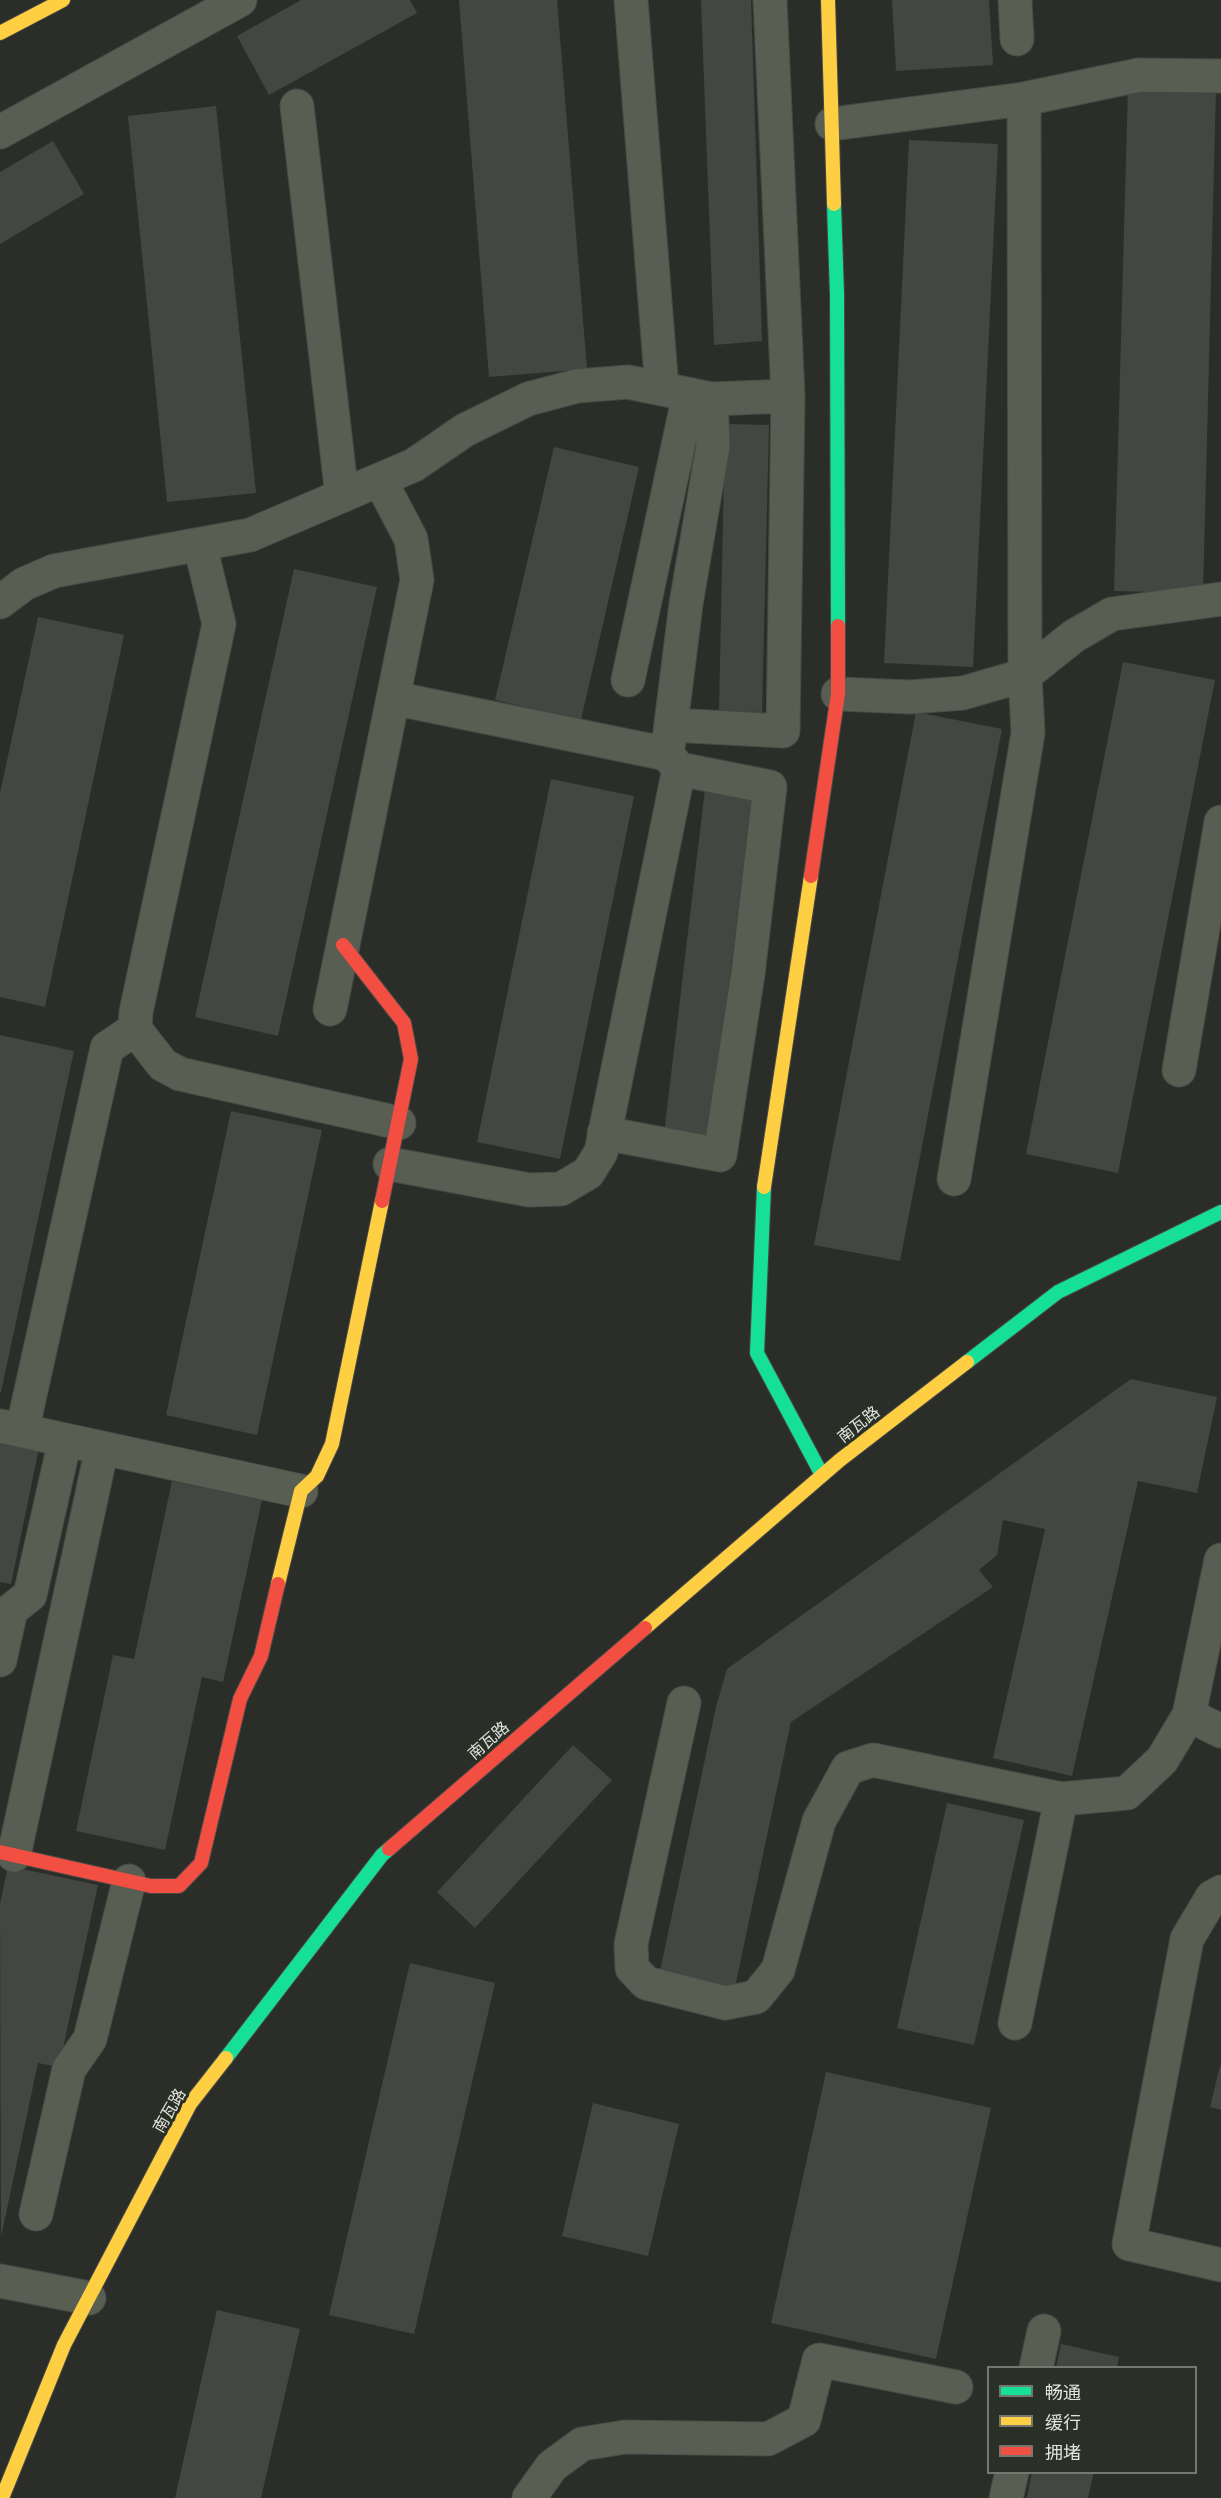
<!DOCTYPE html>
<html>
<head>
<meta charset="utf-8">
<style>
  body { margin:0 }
  #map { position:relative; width:1221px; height:2498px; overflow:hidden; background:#2b2e28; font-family:Figtree,"Noto Sans SC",sans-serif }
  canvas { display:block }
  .legend { position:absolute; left:987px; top:2366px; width:210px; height:108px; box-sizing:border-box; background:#2b3026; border:2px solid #747870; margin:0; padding:8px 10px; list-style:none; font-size:18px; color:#e1e5de }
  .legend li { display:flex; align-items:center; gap:12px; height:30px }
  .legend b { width:30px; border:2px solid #747870 }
</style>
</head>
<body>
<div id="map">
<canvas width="1221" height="2498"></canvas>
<ul class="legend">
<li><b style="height:8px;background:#16e098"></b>畅通</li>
<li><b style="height:8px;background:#ffcf43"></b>缓行</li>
<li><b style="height:8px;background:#f24e42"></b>拥堵</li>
</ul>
</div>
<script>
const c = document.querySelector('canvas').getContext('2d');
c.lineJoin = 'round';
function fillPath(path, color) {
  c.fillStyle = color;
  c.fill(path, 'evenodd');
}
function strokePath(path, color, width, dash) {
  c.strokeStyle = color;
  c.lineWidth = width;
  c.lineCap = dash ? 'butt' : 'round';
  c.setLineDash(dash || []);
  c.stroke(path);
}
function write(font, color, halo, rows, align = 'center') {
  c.font = font + ' Figtree,"Noto Sans SC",sans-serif';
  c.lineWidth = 6;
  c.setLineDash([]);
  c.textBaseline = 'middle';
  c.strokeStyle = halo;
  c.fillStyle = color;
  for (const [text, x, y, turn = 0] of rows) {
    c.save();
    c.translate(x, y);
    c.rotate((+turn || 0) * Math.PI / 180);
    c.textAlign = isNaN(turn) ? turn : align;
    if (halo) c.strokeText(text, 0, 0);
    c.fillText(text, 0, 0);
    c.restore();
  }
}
const building = new Path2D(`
  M301,0H410L417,13L269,95L237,36Z
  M459,0H557L587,369L489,377Z
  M701,0H751L762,341L714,345Z
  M892,0H989L993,65L896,71Z
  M1128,86L1216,88L1203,593L1114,591Z
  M216,106L256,493L167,502L128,116Z
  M909,140L998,144L973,667L884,663Z
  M53,141L84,194L0,244V172Z
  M725,424L769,425L762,712L719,711Z
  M554,447L639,467L581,720L495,700Z
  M294,569L377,587L278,1036L195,1017Z
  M38,617L124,635L45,1007L0,997V793Z
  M1123,662L1215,680L1118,1173L1026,1154Z
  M916,712L1002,729L900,1261L814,1245Z
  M551,779L634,796L560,1159L477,1142Z
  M705,789L752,795L710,1140L664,1134Z
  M0,1035L74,1051L1,1392H0Z
  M231,1111L322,1130L257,1435L166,1415Z
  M1131,1379L1217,1397L1197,1493L1138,1481L1072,1776L993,1758L1045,1529L1003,1520L997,1555L979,1570L993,1587L791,1722L734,1992L659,1976L716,1707L727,1669Z
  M0,1440L39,1448L11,1584L0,1582Z
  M172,1481L262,1500L223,1682L202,1677L165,1850L76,1831L113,1655L134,1659Z
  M573,1745L612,1780L475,1928L437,1892Z
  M947,1803L1024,1820L974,2045L897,2028Z
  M8,1866L98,1885L59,2067L38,2063L1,2237L0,1904Z
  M410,1963L495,1983L414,2334L329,2315Z
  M1220,2066H1221V2110L1210,2107Z
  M826,2072L991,2108L936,2359L771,2323Z
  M593,2103L679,2124L648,2256L562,2236Z
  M217,2310L300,2329L261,2498H175Z
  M1061,2344L1119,2357L1117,2367H1056Z
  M1032,2472H1094L1088,2498H1027Z`);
const street = new Path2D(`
  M631,0L662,389
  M1015,0L1017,39
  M297,106L342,496
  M832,124L1024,99L1139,75L1221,76
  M0,132L240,0
  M200,545L219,624L136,1012L135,1029L163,1065L180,1074L399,1123
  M0,602L24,584L54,571L250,535L414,465L465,430L528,399L577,386L628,382L711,399L788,396
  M628,680L689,395
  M838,694L910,697L963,693L1025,675L1074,636L1112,614L1221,599
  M393,698L667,754L679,769L770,787L748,974L720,1155L604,1133
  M672,725L783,731L788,396L770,0
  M668,748L686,604L713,446L711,399
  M330,1009L417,580L411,539L380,480
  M1179,1070L1221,822
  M390,1164L529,1190L561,1189L588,1173L601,1152L679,769
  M954,1179L1028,733L1025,675L1024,99
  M1,1426L301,1491
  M22,1431L107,1048L135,1029
  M1221,1560L1189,1715L1221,1731
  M0,1660L11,1610L30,1595L65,1440
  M684,1703L631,1944L632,1968L646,1983L725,2003L756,1997L778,1970L819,1821L848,1768L873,1760L1061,1799L1127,1793L1162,1760L1189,1715
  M14,1855L102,1448
  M1221,1892L1212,1897L1187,1939L1129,2244L1221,2265
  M1015,2023L1061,1799
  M36,2214L69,2069L90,2039L129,1881
  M0,2281L89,2298
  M1036,2368L1044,2331
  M529,2498L552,2466L582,2444L625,2437L768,2439L804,2420L819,2360L956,2387
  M1006,2498L1012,2472`);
const fast = new Path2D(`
  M834,204L837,295L838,626
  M764,1187L757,1353L822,1475
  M967,1362L1058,1292L1221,1212
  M226,2058L382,1855L389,1849`);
const slow = new Path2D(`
  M828,0L834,204
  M0,33L63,0
  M764,1187L811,876
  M278,1584L301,1491L317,1476L332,1444L382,1201
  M645,1628L840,1460L967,1362
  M2,2498L64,2345L190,2104L226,2058`);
const jam = new Path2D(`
  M811,876L838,694V626
  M343,945L404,1023L411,1059L382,1201
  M389,1849L645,1628
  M0,1852L151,1886H179L201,1863L240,1699L261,1656L278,1584`);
const streetNames = [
  ["南瓦路",859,1425,-38],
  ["南瓦路",489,1741,-41],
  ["南瓦路",170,2111,-60]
];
fillPath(building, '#444642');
strokePath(street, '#484a46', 35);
strokePath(fast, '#484a46', 16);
strokePath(slow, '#484a46', 16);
strokePath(jam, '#484a46', 16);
strokePath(street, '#595e53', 33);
strokePath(fast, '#16e098', 14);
strokePath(slow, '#ffcf43', 14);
strokePath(jam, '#f24e42', 14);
write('16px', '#e1e5de', '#2b3026', streetNames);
</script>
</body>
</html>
